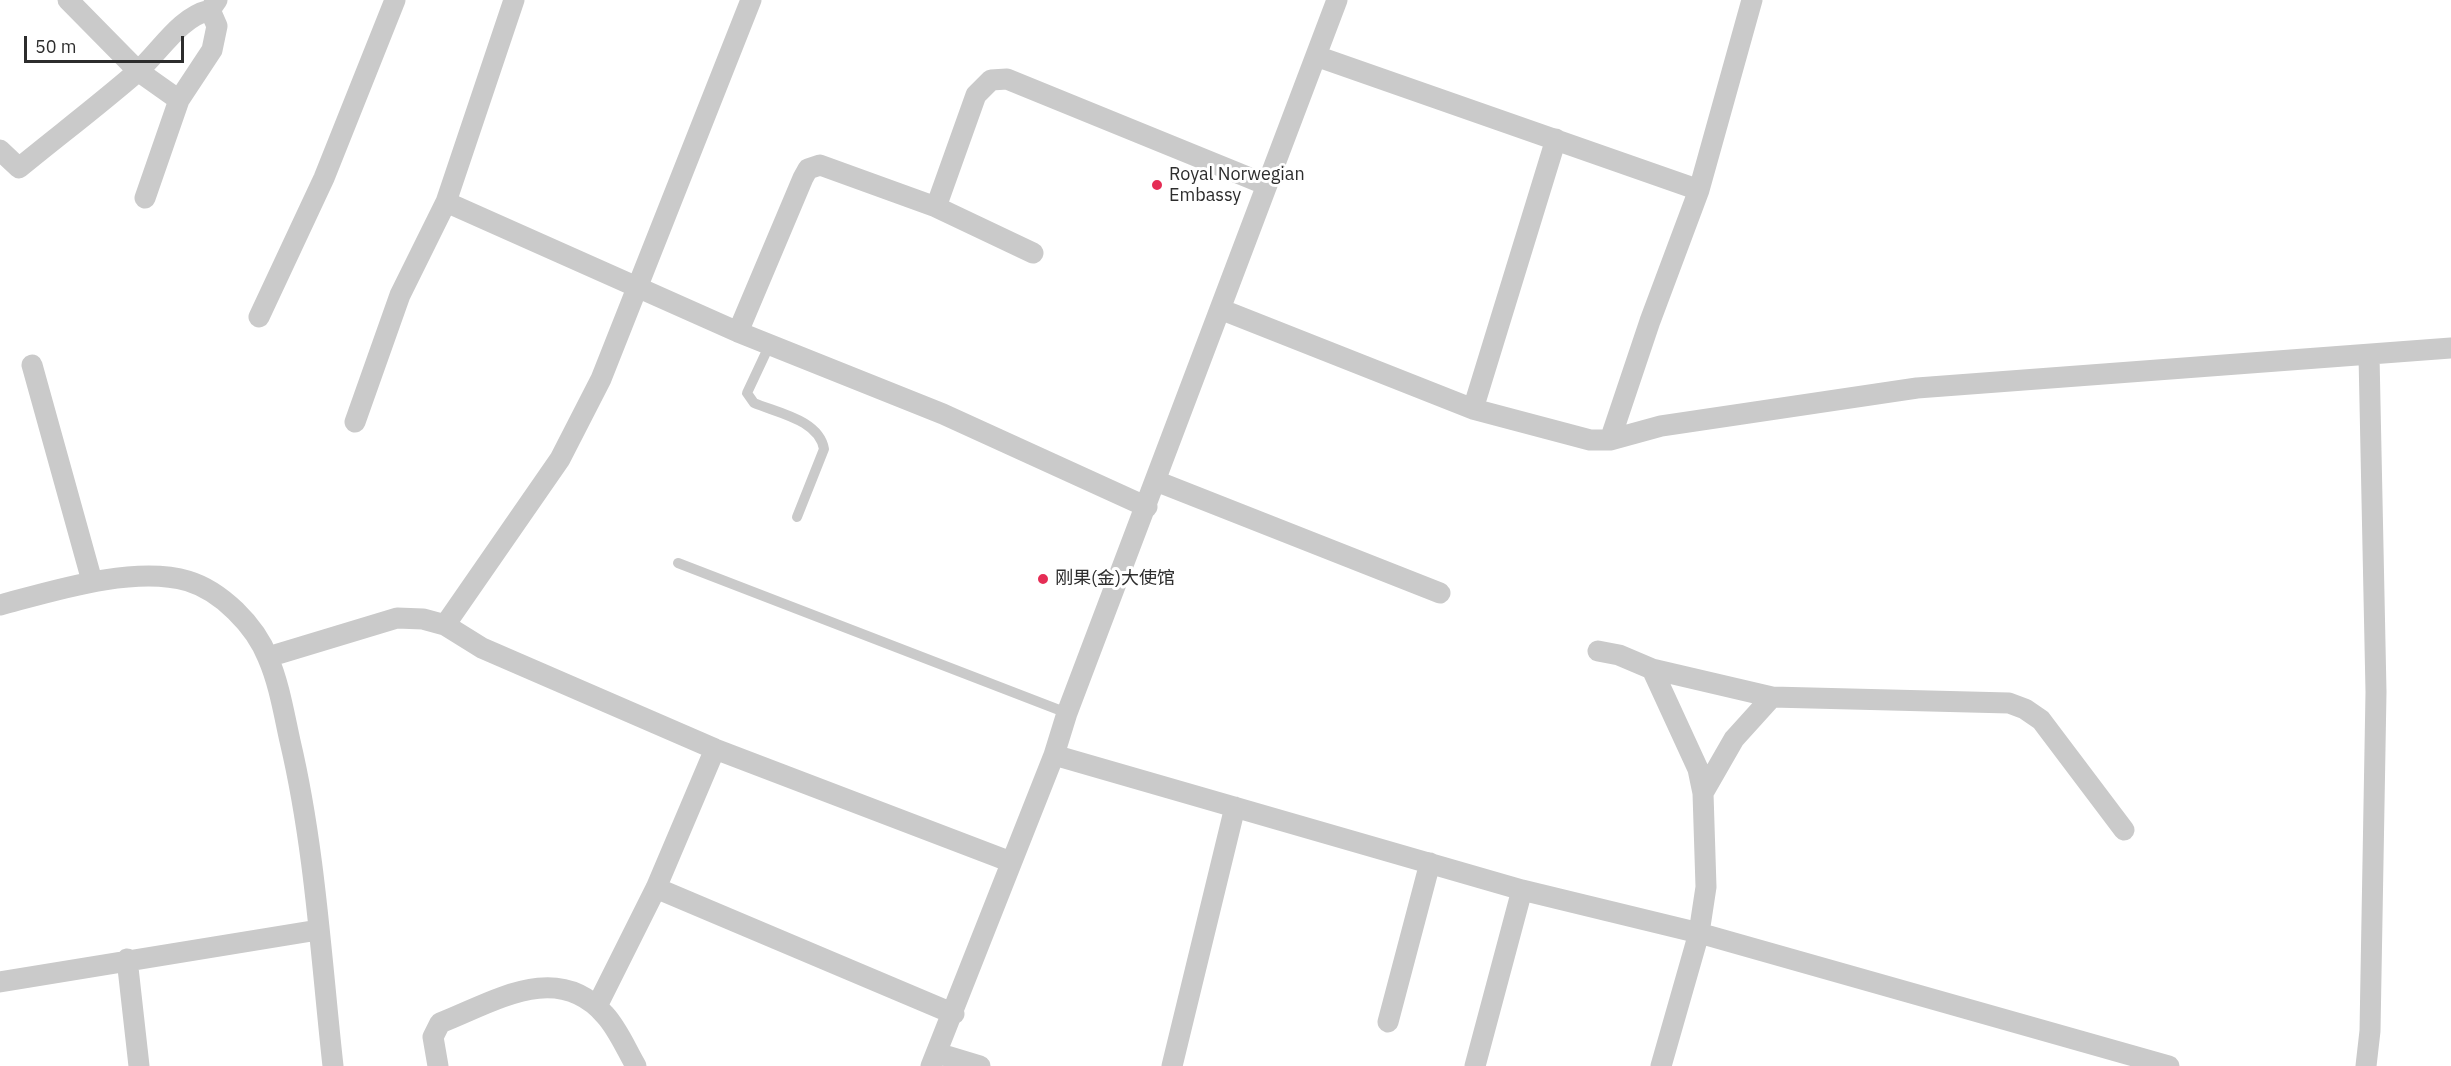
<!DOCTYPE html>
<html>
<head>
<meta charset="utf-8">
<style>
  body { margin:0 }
  #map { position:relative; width:2451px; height:1066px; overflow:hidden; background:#fff; font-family:"IBM Plex Sans",sans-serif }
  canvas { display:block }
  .scale { position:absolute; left:24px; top:36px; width:160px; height:27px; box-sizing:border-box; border:3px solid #2d2d2d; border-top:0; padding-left:8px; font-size:18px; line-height:21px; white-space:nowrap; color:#2d2d2d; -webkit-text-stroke:4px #fff; paint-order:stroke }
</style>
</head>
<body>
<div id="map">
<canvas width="2451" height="1066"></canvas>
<div class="scale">50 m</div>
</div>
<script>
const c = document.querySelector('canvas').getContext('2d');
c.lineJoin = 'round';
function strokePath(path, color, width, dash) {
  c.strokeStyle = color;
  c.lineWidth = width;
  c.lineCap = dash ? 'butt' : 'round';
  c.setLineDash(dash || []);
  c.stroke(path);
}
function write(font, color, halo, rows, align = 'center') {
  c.font = font + ' "IBM Plex Sans","Noto Sans SC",sans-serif';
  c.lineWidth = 6;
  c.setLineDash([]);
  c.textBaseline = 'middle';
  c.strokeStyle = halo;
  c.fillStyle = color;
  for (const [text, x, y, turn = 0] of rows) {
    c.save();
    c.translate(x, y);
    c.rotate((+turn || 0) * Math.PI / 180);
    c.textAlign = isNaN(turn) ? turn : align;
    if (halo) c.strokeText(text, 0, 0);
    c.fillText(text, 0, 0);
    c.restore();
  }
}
const service = new Path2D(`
  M770,344L747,393L754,403C778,413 819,420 824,449L797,517
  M678,563L1067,713`);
const minor = new Path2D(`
  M68,0L138,71L179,100
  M1316,56L1699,190L1650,321L1610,440
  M0,150L19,168C58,136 99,105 137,72C160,52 179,17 210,10L217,0
  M1699,190L1752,0
  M145,198L179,100L212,50L217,26L210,10
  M446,202L738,332L943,414L1147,507
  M936,207L976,95L991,80L1007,79L1267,185
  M1220,309L1473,409L1590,440H1610L1661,426L1917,388L2451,348
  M259,317L324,178L395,0
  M738,332L803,178L808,169L820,165L936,207L1033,253
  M32,365L92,581
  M1473,409L1556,139
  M355,422L400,295L446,202L514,0
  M1156,481L1440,593
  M0,605C53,591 134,565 188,581C221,591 255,625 268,658C279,683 284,714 290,741C315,847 321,958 333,1066
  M445,625L560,459L601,379L751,0
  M1598,651L1619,655L1652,669L1772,697L2009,703L2025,709L2041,720L2124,830
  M268,657L397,618L423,619L445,625L482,648L715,749L1011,862
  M1652,669L1698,769L1703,793L1706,887L1699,933L1661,1066
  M1054,755L1522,890L1699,933L2169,1066
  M1703,793L1734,739L1772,697
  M656,888L954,1014
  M127,959L139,1066
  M0,982L318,930
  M597,1006L656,888L715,749
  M1388,1022L1430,863
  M937,1053L980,1066
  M438,1066L433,1037L440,1023C494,1002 557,960 605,1015C618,1029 626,1049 636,1066
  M931,1066L1054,755L1067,713L1337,0
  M1172,1066L1235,807
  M1475,1066L1522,890
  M2366,1066L2370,1031L2376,692L2369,355`);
const markers = [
  [1157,185,6,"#e52d55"],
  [1043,579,6,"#e52d55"]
];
const poiNames = [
  ["Royal Norwegian",1169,175],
  ["Embassy",1169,196],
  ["刚果(金)大使馆",1055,579]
];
strokePath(service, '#cacaca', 10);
strokePath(minor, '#cacaca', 21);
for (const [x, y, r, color] of markers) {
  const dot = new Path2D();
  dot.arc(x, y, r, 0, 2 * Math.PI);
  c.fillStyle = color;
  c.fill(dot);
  strokePath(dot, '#fff', 2);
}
write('18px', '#2d2d2d', '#fff', poiNames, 'left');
</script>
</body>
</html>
